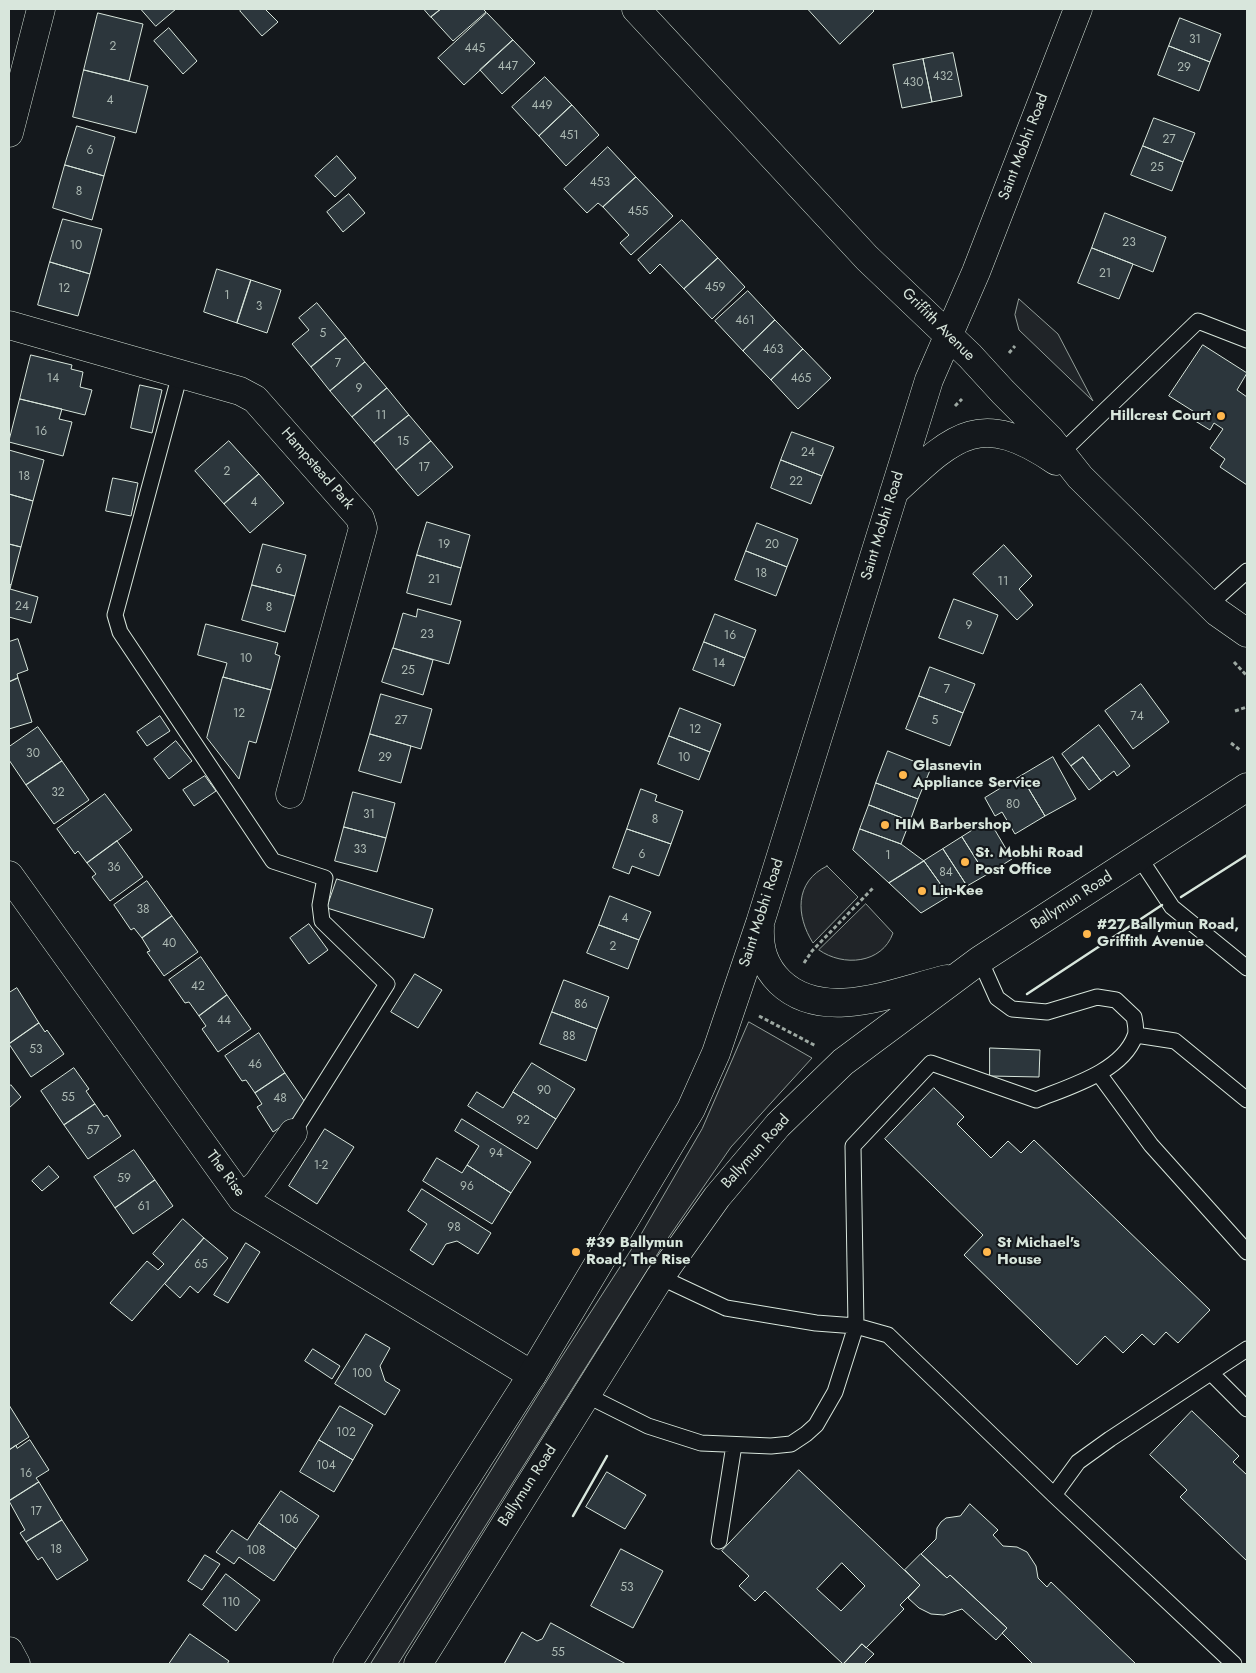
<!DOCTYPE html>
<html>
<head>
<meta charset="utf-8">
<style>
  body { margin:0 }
  #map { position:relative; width:1256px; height:1673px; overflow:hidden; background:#14181c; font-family:Jost,sans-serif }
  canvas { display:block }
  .frame { position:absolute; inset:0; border:10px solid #d8e6dc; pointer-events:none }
</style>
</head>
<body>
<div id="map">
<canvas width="1256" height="1673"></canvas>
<div class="frame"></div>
</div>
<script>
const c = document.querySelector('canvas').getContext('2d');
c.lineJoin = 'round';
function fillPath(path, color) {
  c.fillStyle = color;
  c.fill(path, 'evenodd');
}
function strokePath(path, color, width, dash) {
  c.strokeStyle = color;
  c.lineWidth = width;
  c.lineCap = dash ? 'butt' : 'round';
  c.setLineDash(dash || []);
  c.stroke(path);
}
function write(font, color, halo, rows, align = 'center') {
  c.font = font + ' Jost,sans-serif';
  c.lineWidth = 4;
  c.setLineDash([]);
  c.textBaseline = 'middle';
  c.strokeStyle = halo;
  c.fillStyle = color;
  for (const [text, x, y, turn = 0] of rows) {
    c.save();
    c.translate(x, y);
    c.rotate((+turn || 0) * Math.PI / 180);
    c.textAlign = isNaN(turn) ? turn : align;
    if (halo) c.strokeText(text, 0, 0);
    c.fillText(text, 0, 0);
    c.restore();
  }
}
const green = new Path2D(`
  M1019,299L1058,334L1093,401L1019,330L1015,315Z
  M827,866L858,897L813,943C796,916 794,882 827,866Z
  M866,904L893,933C882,964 843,967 819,950Z
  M749,1022L812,1058L731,1147L662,1247L398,1664H373L371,1663L561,1358L640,1236L702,1129Z`);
const building = new Path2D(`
  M141,9H176L156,26Z
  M242,9H265L278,22L262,36L240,11Z
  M424,9H441L431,17Z
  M441,9H483L486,12L453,41L431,17Z
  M808,9H872L874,11L840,44Z
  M98,13L143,24L129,81L84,70Z
  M487,13L513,40L464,85L438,58Z
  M1180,18L1221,34L1210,62L1169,46Z
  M169,28L197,61L183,74L154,41Z
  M513,40L535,63L502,94L480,70Z
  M1169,46L1210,62L1199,91L1158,75Z
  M953,53L962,96L932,102L923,59Z
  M923,59L932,102L902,108L893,65Z
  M84,70L148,86L136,133L73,117Z
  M545,77L572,105L539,136L512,107Z
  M572,105L599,135L566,166L539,136Z
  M1154,118L1195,133L1183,162L1143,146Z
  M77,126L115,137L104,176L65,165Z
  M1143,146L1183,162L1172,191L1131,175Z
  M608,147L636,177L603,207L598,203L587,213L564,189Z
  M337,156L356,178L335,197L315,176Z
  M65,165L104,176L92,220L53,208Z
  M636,177L673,216L631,255L620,243L629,235L603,207Z
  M349,194L365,213L343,232L327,212Z
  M1105,213L1166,237L1153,272L1092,248Z
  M63,219L102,229L90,274L50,262Z
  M682,220L718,258L684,289L660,264L650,274L638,260Z
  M1092,248L1133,264L1119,299L1078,283Z
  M718,258L745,287L712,319L684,289Z
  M50,262L90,274L78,316L38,305Z
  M217,269L251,280L237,323L204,312Z
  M251,280L281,290L267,333L237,323Z
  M748,291L775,320L743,351L715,321Z
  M317,303L346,338L311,367L292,344L309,330L299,318Z
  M775,320L803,349L771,380L743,351Z
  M346,338L365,362L330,391L311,367Z
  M1203,345L1247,373L1237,390L1247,397V485L1220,467L1225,459L1210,448L1223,429L1214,423L1210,430L1192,419L1196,413L1169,396Z
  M803,349L831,378L798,409L771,380Z
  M31,355L72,365L71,369L83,372L80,387L92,390L85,415L20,399Z
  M365,362L387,388L352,417L330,391Z
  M140,385L162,390L152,433L131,428Z
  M387,388L409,415L374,443L352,417Z
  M20,399L62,409L59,419L72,422L63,456L9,442Z
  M409,415L431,441L396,470L374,443Z
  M792,432L834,447L822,476L781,460Z
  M229,441L259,474L224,504L195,471Z
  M431,441L453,467L418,496L396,470Z
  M9,450L44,460L33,501L9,494Z
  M781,460L822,476L811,504L771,488Z
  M259,474L284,503L250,533L224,504Z
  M113,478L138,483L131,516L106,511Z
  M9,494L33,501L21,547L9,544Z
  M427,522L470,535L461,568L417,555Z
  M757,523L798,539L787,567L746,551Z
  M9,544L21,547L11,585L9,584Z
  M263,544L306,555L295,596L252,585Z
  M1004,545L1032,576L1019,589L1033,605L1017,620L973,574Z
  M746,551L787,567L776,596L735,580Z
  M417,555L461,568L451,605L407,593Z
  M9,584L11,585L10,589L38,597L31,623L9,617Z
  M252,585L295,596L285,632L242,620Z
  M954,599L998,615L983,654L939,638Z
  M418,609L461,621L449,664L393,648L403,613L416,617Z
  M715,614L756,630L745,658L704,642Z
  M206,624L278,643L275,654L280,656L271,690L223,677L227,663L198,655Z
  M18,639L28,670L17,674L18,678L9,682V642Z
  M704,642L745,658L734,686L693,670Z
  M393,648L433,660L423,695L382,682Z
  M930,667L975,684L963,713L919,696Z
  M223,677L271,690L256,743L249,741L239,779L207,738Z
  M18,678L32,722L9,729V682Z
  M1141,684L1169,722L1133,749L1105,711Z
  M381,694L432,709L421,749L370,734Z
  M919,696L963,713L950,746L906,729Z
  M680,708L721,724L710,752L669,736Z
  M160,716L170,731L147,746L137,732Z
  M1099,725L1130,766L1117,776L1114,771L1101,781L1083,757L1071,766L1062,754Z
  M38,727L62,761L26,785L9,760V747Z
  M370,734L411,746L401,783L359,771Z
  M669,736L710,752L699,780L658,764Z
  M176,741L192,761L169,779L154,759Z
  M888,751L931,768L918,799L876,783Z
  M1053,757L1076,799L1045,816L1021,776Z
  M1083,757L1101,781L1089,790L1071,766Z
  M62,761L89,800L54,824L26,785Z
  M205,776L216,791L194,806L183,790Z
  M1021,776L1045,816L1015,834L1002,812L995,816L985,798Z
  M876,783L918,799L910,821L869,805Z
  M641,789L657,795L655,801L683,811L671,844L627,829Z
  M353,792L395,803L386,838L344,827Z
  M105,794L132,830L87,863L78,851L75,854L57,829Z
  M869,805L910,821L901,844L860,829Z
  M989,820L1012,859L986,875L962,837Z
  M344,827L386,838L377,872L335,861Z
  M627,829L671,844L659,876L632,866L629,874L613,868Z
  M860,829L901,844L924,861L889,883L853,850Z
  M962,837L986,875L967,886L943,849Z
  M117,841L143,877L110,901L92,877L96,874L87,863Z
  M943,849L967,886L949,896L924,861Z
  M924,861L949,896L921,913L889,883Z
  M337,879L433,909L424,938L327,908Z
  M147,881L172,916L142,938L134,928L131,930L114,905Z
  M610,896L651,912L639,940L599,925Z
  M172,916L198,952L164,976L147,952L150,951L142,938Z
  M309,924L328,950L309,964L290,938Z
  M599,925L639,940L628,969L587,953Z
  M201,957L227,995L199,1016L189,1002L185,1003L169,980Z
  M415,974L442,990L418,1028L391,1012Z
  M564,980L609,997L597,1029L552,1012Z
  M17,988L39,1023L9,1044V993Z
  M227,995L251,1029L218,1052L202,1029L206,1026L199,1016Z
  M552,1012L597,1029L586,1061L540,1044Z
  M39,1023L45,1032L47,1030L64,1054L31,1077L9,1044Z
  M259,1033L285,1073L255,1093L246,1080L242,1081L225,1056Z
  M990,1048L1040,1050L1039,1077L990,1076Z
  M532,1063L575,1089L556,1119L513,1092Z
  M74,1068L89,1089L86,1091L95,1104L64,1125L41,1091Z
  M285,1073L309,1108L273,1132L257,1107L262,1104L255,1093Z
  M11,1085L21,1097L9,1108V1087Z
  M934,1088L964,1117L957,1124L991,1158L1008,1141L1021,1153L1034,1140L1210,1310L1178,1343L1166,1332L1154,1345L1142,1334L1123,1353L1105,1336L1077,1365L964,1255L983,1235L885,1139Z
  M477,1092L503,1108L513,1092L556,1119L537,1149L468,1106Z
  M95,1104L104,1117L107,1115L121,1136L88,1159L64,1125Z
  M462,1119L531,1162L511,1193L467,1165L479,1146L455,1131Z
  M325,1129L354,1147L317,1204L289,1186Z
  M134,1150L155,1180L115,1208L94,1177Z
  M437,1158L462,1173L467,1165L511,1193L492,1224L423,1181Z
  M49,1166L59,1177L42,1191L32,1181Z
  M155,1180L173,1206L133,1234L115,1208Z
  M422,1189L491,1233L478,1254L457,1241L446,1244L433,1265L410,1250L427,1224L408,1211Z
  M183,1219L204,1238L132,1321L110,1303L147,1261L158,1270L164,1264L153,1254Z
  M204,1238L228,1258L198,1293L190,1286L180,1298L165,1284Z
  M246,1243L260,1252L228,1303L214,1295Z
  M366,1334L390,1348L380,1366L385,1381L400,1390L385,1415L335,1384Z
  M313,1349L340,1366L332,1379L305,1361Z
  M9,1405L29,1437L9,1450Z
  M340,1406L373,1425L353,1460L319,1440Z
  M1192,1411L1239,1456L1233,1462L1247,1475V1561L1180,1497L1187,1490L1150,1455Z
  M30,1440L49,1470L36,1478L39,1482L9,1501V1450L16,1445L17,1448Z
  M319,1440L353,1460L334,1492L300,1472Z
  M799,1470L920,1585L900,1605L904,1609L866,1648L862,1644L843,1664L765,1591L755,1601L739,1586L749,1576L722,1551ZM842,1563L865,1586L841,1611L817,1589Z
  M607,1472L646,1495L625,1529L586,1507Z
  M39,1482L62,1520L26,1542L20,1533L25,1530L9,1501Z
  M281,1491L319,1516L296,1549L259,1523Z
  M970,1504L998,1530L993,1535L1003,1546L1017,1547L1027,1552L1036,1566L1038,1578L1047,1587L1051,1582L1136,1664H1033L1002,1633L1007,1628L950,1575L947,1578L921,1554L936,1539L937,1528L941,1522L946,1518L960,1516Z
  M62,1520L88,1560L57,1580L42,1557L38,1560L26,1542Z
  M259,1523L296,1549L274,1581L239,1557L234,1564L216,1552L232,1530L247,1540Z
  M621,1549L663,1571L633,1628L591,1606Z
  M921,1554L947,1578L950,1575L1007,1628L996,1640L962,1609L944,1615L931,1614L919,1608L908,1598L920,1585L905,1570Z
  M205,1555L220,1564L202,1590L188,1581Z
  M226,1574L260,1600L236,1631L203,1605Z
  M551,1623L626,1664H504L522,1632L537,1641L542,1639Z
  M190,1634L229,1661L227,1664H169Z
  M862,1644L874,1654L864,1664H846L845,1663Z`);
const path = new Path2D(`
  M1009,353L1015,346
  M955,406L962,399
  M1234,662L1247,676
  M1235,711L1247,707
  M1231,743L1240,750
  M804,963L812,951L873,888
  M759,1016L816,1046`);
const service = new Path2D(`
  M180,374L115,615L120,632L273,861L325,878L320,905L322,921L387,984L293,1133
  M1062,452L1198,321L1247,340
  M1210,604L1247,571
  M1139,857L1172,907L1247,968
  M1136,1035L1175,1041L1247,1100
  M1099,1074L1151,1145L1247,1252
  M660,1277L726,1308L816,1323L856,1326L888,1335L1054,1495L1234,1664
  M1211,1373L1247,1409
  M586,1395L648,1426L701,1443L771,1446L791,1444L806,1434L816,1425L835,1392L856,1326L853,1146L931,1063L1036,1100C1068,1087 1122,1072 1135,1036C1137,1031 1135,1022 1134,1017L1116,1000L1097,997L1047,1012L1012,1009L997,998L980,960
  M1054,1495L1078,1462L1110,1439L1247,1349
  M719,1541L734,1445`);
const minor = new Path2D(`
  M9,133L41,9
  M9,325L240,391L255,399L360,518L363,528L290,794
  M9,875L242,1199L532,1375
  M242,1199L258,1183L293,1133
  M9,1651L16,1664`);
const secondary = new Path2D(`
  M636,9L867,258L970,356L1003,392L1050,439L1080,477L1217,612L1247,633
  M894,492C953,437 979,408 1056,461
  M760,927C759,949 764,966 780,982C824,1024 896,991 947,979
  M347,1664L532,1375L691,1109L716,1053L760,923L929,380L976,272L1078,9
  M418,1664L660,1277L717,1197L778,1125L843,1062L980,960L1247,787`);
const wall = new Path2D(`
  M1181,897L1247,855
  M1027,994L1162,905
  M573,1516L607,1456`);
const markers = [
  [1221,416,5,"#ffb74d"],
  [903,775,5,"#ffb74d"],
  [885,825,5,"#ffb74d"],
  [965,862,5,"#ffb74d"],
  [922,891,5,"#ffb74d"],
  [1087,934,5,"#ffb74d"],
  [576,1252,5,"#ffb74d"],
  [987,1252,5,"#ffb74d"]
];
const numberNames = [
  ["31",1195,40],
  ["2",113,47],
  ["445",475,49],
  ["447",508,67],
  ["29",1184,68],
  ["432",943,77],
  ["430",913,83],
  ["4",110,101],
  ["449",542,106],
  ["451",569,136],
  ["27",1169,140],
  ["6",90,151],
  ["25",1157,168],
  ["453",600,183],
  ["8",79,192],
  ["455",638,212],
  ["23",1129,243],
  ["10",76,246],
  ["21",1105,274],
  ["459",715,288],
  ["12",64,289],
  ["1",227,296],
  ["3",259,307],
  ["461",745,321],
  ["5",323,334],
  ["463",773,350],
  ["7",338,364],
  ["14",53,379],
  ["465",801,379],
  ["9",359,389],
  ["11",381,416],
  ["16",41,432],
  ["15",403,442],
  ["24",808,453],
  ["17",424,468],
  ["2",227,472],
  ["18",24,477],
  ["22",796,482],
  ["4",254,503],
  ["19",444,545],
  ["20",772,545],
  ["6",279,570],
  ["18",761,574],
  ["21",434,580],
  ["11",1003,582],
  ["24",22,607],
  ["8",269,608],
  ["9",969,626],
  ["23",427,635],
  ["16",730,636],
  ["10",246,659],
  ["14",719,664],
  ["25",408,671],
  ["7",947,690],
  ["12",239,714],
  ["74",1137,717],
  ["27",401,721],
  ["5",935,721],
  ["12",695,730],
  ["30",33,754],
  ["29",385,758],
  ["10",684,758],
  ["32",58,793],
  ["80",1013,805],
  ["31",369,815],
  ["8",655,820],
  ["33",360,850],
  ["6",642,855],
  ["1",888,856],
  ["36",114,868],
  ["84",946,873],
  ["38",143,910],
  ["4",625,919],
  ["40",169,944],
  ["2",613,947],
  ["42",198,987],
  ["86",581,1005],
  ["44",224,1021],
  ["88",569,1037],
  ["53",36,1050],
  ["46",255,1065],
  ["90",544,1091],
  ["55",68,1098],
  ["48",280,1099],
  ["92",523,1121],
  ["57",93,1131],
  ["94",496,1154],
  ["1-2",321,1166],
  ["59",124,1179],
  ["96",467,1187],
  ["61",144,1207],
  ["98",454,1228],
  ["65",201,1265],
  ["100",362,1374],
  ["102",346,1433],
  ["104",326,1466],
  ["16",26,1474],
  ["17",36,1512],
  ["106",289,1520],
  ["18",56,1550],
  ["108",256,1551],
  ["53",627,1588],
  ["110",231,1603],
  ["55",558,1653]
];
const streetNames = [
  ["Saint Mobhi Road",1024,147,-69],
  ["Griffith Avenue",938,325,45],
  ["Hampstead Park",317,469,49],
  ["Saint Mobhi Road",883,526,-73],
  ["Ballymun Road",1072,901,-33],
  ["Saint Mobhi Road",762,913,-72],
  ["Ballymun Road",756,1152,-48],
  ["The Rise",225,1174,53],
  ["Ballymun Road",528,1486,-57]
];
const poiNames = [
  ["Hillcrest Court",1211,416,"right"],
  ["Glasnevin",913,766],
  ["Appliance Service",913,783],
  ["HIM Barbershop",895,825],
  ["St. Mobhi Road",975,853],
  ["Post Office",975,870],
  ["Lin-Kee",932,891],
  ["#27 Ballymun Road,",1097,925],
  ["Griffith Avenue",1097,942],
  ["#39 Ballymun",586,1243],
  ["Road, The Rise",586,1260],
  ["St Michael's",997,1243],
  ["House",997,1260]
];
fillPath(green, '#202428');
strokePath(green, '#939e99', 1);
fillPath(building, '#2c363c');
strokePath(building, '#d8e6dc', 1);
strokePath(service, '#d8e6dc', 17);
strokePath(minor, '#d8e6dc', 29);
strokePath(secondary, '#d8e6dc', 29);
strokePath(path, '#9da8a2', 3, [4, 2.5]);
strokePath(service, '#14181c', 15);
strokePath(minor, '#14181c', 28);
strokePath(secondary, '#14181c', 28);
strokePath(wall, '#d8e6dc', 2.5);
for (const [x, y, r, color] of markers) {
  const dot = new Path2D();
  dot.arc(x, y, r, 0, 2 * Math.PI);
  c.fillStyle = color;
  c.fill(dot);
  strokePath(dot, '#14181c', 2);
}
write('12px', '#adbab4', null, numberNames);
write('15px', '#d8e6dc', '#14181c', streetNames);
write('bold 15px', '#d8e6dc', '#14181c', poiNames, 'left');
</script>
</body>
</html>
